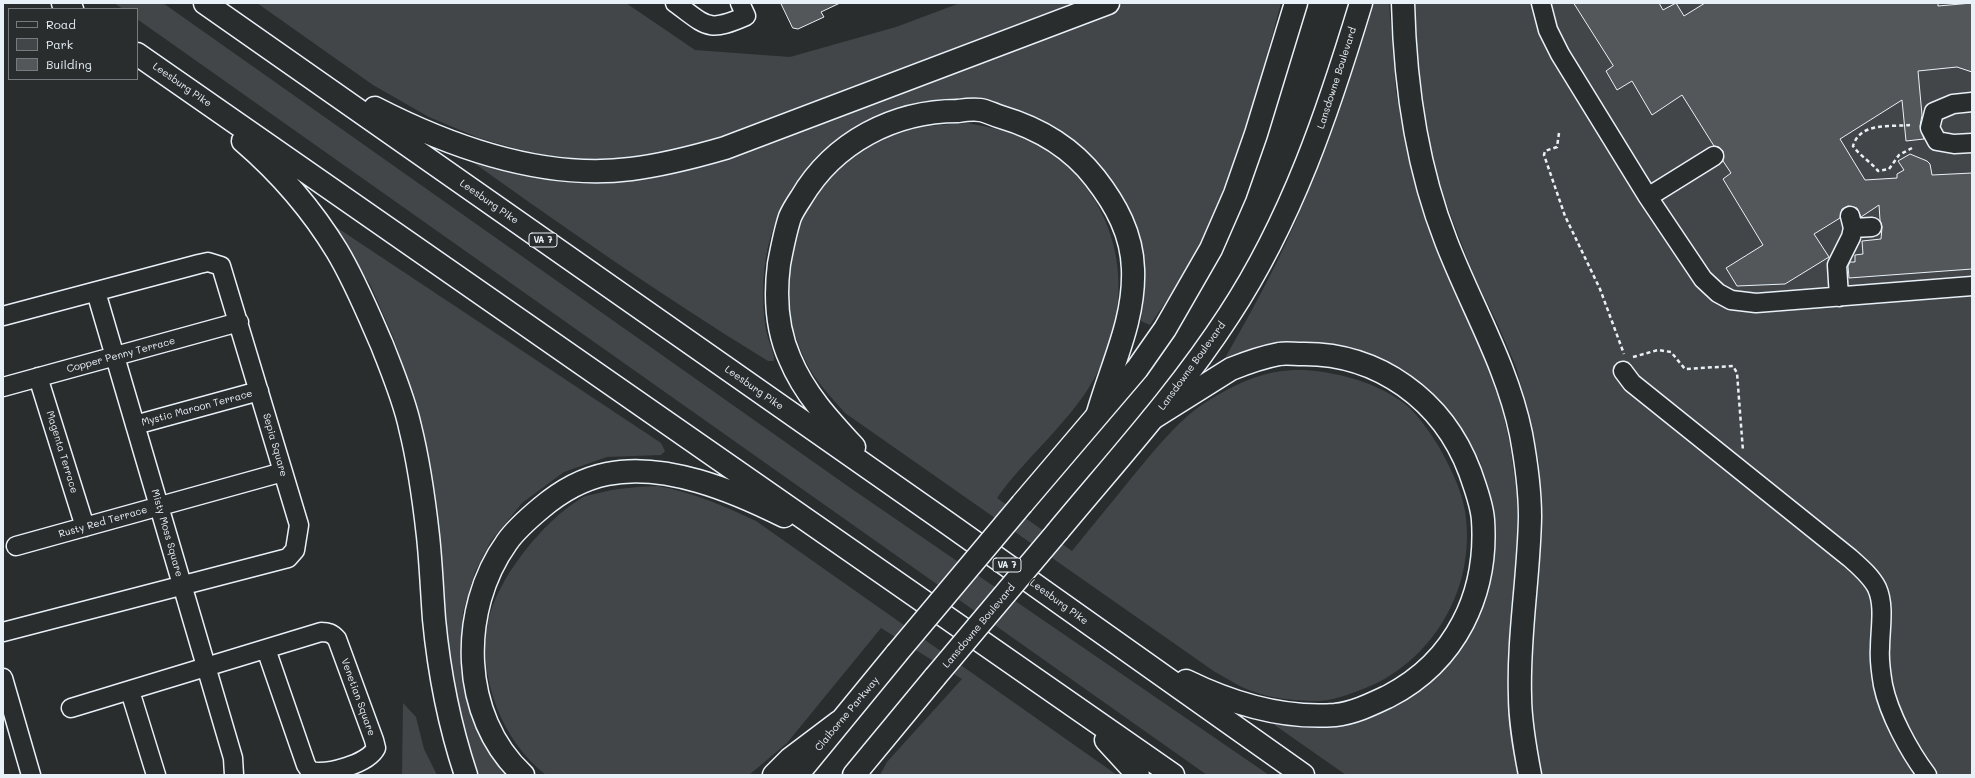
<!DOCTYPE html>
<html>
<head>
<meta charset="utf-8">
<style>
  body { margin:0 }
  #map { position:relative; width:1975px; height:778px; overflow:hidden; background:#2a2d2e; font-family:Mali,sans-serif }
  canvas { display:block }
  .frame { position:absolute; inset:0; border:4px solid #e8f1f8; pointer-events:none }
  .legend { position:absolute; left:8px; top:8px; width:130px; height:72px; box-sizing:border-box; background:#2a2d2e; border:1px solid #767b7f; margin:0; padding:5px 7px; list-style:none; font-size:12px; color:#e8f1f8 }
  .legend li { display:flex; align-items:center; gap:8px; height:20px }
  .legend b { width:20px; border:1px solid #767b7f }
</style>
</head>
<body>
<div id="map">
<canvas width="1975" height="778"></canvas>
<div class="frame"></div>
<ul class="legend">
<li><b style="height:5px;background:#2a2d2e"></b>Road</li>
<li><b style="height:11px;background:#424648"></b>Park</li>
<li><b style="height:11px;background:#535759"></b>Building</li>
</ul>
</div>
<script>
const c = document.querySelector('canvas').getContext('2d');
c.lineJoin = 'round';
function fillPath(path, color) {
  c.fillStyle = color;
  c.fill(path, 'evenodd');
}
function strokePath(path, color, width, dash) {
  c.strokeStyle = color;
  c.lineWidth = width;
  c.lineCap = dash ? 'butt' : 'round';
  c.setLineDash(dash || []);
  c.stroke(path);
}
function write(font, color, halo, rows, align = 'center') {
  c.font = font + ' Mali,sans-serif';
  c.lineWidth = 3;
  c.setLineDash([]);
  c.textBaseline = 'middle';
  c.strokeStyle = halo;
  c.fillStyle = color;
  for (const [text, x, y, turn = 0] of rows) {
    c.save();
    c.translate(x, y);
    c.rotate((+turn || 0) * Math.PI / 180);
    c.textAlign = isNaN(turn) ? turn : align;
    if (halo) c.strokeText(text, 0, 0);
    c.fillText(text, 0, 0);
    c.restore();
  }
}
const green = new Path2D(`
  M114,3H163L849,487L1269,775H1207L137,19V9H123Z
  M257,3H626L695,50L790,57L896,27L960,3H1073L694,151L610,161L556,157L517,149L479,138L429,117L373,85Z
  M1125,3H1281L1248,126L1227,185L1196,257L1150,325L1141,321C1143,301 1147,279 1144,258C1140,225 1122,195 1101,170C1095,163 1089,155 1083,149C1067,134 1045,123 1025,115C950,84 868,102 813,163C794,183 780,206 772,232C762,264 761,298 766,330C768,341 774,350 774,361H768C660,295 557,222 454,149L565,176L768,140Z
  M1371,3H1389L1396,92L1408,156L1425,220L1451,279L1479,338L1498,390L1510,445L1517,497L1518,549L1512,603L1513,656L1525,775H1346L1266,719L1387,707L1488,583L1495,543L1491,501L1480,461L1461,427L1429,393L1386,364L1352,348L1309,343L1269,346L1224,360C1253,309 1281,258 1303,204C1331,139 1351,70 1371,3Z
  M1412,3H1972V775H1537L1527,712L1541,517L1539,463L1529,415L1516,367L1498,325L1474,276L1438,182L1423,117Z
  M967,123C988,127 1011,131 1031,141C1124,190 1143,304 1088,389C1062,429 1024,460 997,498L1072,551C1092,526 1113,501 1133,476C1157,448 1179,418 1211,399C1259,370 1293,363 1347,377C1367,382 1388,391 1405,404C1417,413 1431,434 1439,447C1450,467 1461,488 1465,511C1476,581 1440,651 1377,683C1361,690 1337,700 1320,701C1298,701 1272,699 1252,691C1239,687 1227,678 1215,672L845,413C831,397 815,381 805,360C796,340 789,319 787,297C786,285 789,272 791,260C801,204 831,163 884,138C910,126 939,125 967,123Z
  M333,225L661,443L665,451L661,455L607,457L564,472L522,503L491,541L475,572L463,612L460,658L467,698L479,735L501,771L506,775H476L446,659L427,453L413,396L394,339L370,284L339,240Z
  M657,486C693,492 724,506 756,521L1117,775H880L887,762L962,679L881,628L787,743L749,775H546C502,741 477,677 488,622C497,578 543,522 580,499C584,496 590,495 595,494C617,488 635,487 657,486Z
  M403,703L416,717L424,749L437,775H402Z`);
const building = new Path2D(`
  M781,3H840L821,12L824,17L798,29L793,28Z
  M1574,3H1659L1663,10L1676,3L1684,16L1705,3H1938V6L1972,3V72L1957,67L1918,71L1922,115L1920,126L1924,139L1906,141L1902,100L1840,139L1865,180L1897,178V174L1904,170L1898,161L1910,154L1927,161L1930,164L1932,175L1972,173V269L1849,278L1848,266L1850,262H1855V255L1863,254L1862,241L1881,239L1882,227L1880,220L1879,205L1861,217L1857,208L1848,206L1842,209L1840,218L1814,234L1829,257L1785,284L1737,286L1726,268L1763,245L1723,179L1731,173L1723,161V151L1719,147L1714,146L1682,95L1652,115L1632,81L1617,90L1606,71L1613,66Z`);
const path = new Path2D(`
  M1910,125C1890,127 1860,122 1853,146C1860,156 1871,162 1878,171L1889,169L1899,155L1912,148
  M1559,133L1557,147L1545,151L1544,155L1565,216L1600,289L1624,354
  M1633,357L1658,350L1671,352L1685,369L1733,366L1737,373L1743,451`);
const minor = new Path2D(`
  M675,3C707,26 707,33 746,16L740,3
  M1541,3L1548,30L1560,54L1648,197L1703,279L1718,293L1731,300L1756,303L1972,286
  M1972,102L1953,104L1934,112L1930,128L1937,141L1954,144L1972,143
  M1648,197L1714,156
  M1853,228L1872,227
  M96,292L233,758L234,775
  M1839,297L1837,265L1851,237L1853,228L1850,216
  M3,316L199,264L208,262L221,266L299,525L295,550L288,558L3,632
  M1623,371L1632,383L1850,558C1859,566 1871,576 1877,588C1885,606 1880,629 1880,648C1879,660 1881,673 1883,685C1889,714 1909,751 1927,775
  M38,377L85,527
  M3,387L239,322
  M135,425L259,391
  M16,546L283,472
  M3,678L31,775
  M130,691L156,775
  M71,708L321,632C328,632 332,633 337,639L374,740L376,748C368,764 327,775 310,771L306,765L266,649`);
const major = new Path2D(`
  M1022,504L1137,369L1165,329L1211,249L1235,194L1256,134L1296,3
  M1058,531C1117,460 1179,392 1229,315C1292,219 1328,112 1361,3
  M797,775L897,653
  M854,775L935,677`);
const highway = new Path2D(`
  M63,3L72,9
  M205,3L946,522L1303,775
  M1403,3C1405,84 1416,165 1446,241C1471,306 1507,365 1521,434C1526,461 1530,489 1530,517C1529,577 1518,636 1520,696C1520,722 1525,749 1530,775
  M137,54L1173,775
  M375,108C451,147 544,180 631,169C663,165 694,157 725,148L1108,3
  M243,141C279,172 312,210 337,251C355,281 368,313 382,345C392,371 404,399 410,427C419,463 424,500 428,536C431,564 432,592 434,619C439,672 449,724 466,775
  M1153,418L1231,369C1246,363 1263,357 1279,354C1286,353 1294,354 1302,354C1378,353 1443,400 1470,472C1475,487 1482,504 1483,520C1488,594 1456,661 1389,696C1372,704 1354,713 1335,715C1282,719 1233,704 1186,681
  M854,447C829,420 804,393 790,359C777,330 775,295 779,264C782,248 785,232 790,217C793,210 797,204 801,198C834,142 894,111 958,111C965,110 973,109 980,110C987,111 994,115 1001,117C1038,128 1071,147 1095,178C1116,205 1132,234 1133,269C1135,320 1112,364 1098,413
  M1106,740L1138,775
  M523,775C460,717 458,610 507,542C516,529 529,518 541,508C561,491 582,479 607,474C665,462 734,491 784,516
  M774,775L790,759L839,722
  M857,775L859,770`);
const majorBridge = new Path2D(`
  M897,653L1022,504
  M935,677L1058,531`);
const shields = [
  [543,240,28],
  [1007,565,28]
];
const shieldNames = [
  ["VA 7",543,240],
  ["VA 7",1007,565]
];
const streetNames = [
  ["Lansdowne Boulevard",1337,78,-72],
  ["Leesburg Pike",182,85,35],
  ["Leesburg Pike",489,202,35],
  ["Copper Penny Terrace",121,355,-15],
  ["Lansdowne Boulevard",1192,366,-54],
  ["Leesburg Pike",754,388,35],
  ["Mystic Maroon Terrace",197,408,-15],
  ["Sepia Square",275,445,74],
  ["Magenta Terrace",62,452,73],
  ["Rusty Red Terrace",103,522,-16],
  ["Misty Moss Square",167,533,74],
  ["Leesburg Pike",1059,602,36],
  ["Lansdowne Boulevard",979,626,-50],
  ["Venetian Square",358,697,70],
  ["Claiborne Parkway",847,714,-50]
];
fillPath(green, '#424648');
fillPath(building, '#535759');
strokePath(building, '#e8f1f8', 1);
strokePath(minor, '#e8f1f8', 21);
strokePath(major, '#e8f1f8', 25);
strokePath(highway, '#e8f1f8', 25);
strokePath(path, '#e8f1f8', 2.5, [4, 3]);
strokePath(minor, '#2a2d2e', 18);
strokePath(major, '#2a2d2e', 22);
strokePath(highway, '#2a2d2e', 22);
strokePath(majorBridge, '#e8f1f8', 25, []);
strokePath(majorBridge, '#2a2d2e', 22);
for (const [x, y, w] of shields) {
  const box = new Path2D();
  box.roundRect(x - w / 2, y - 7, w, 14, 3);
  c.fillStyle = '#2a2d2e';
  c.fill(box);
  strokePath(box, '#e8f1f8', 1);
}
write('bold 9px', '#e8f1f8', null, shieldNames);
write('10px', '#e8f1f8', '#2a2d2e', streetNames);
</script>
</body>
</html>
